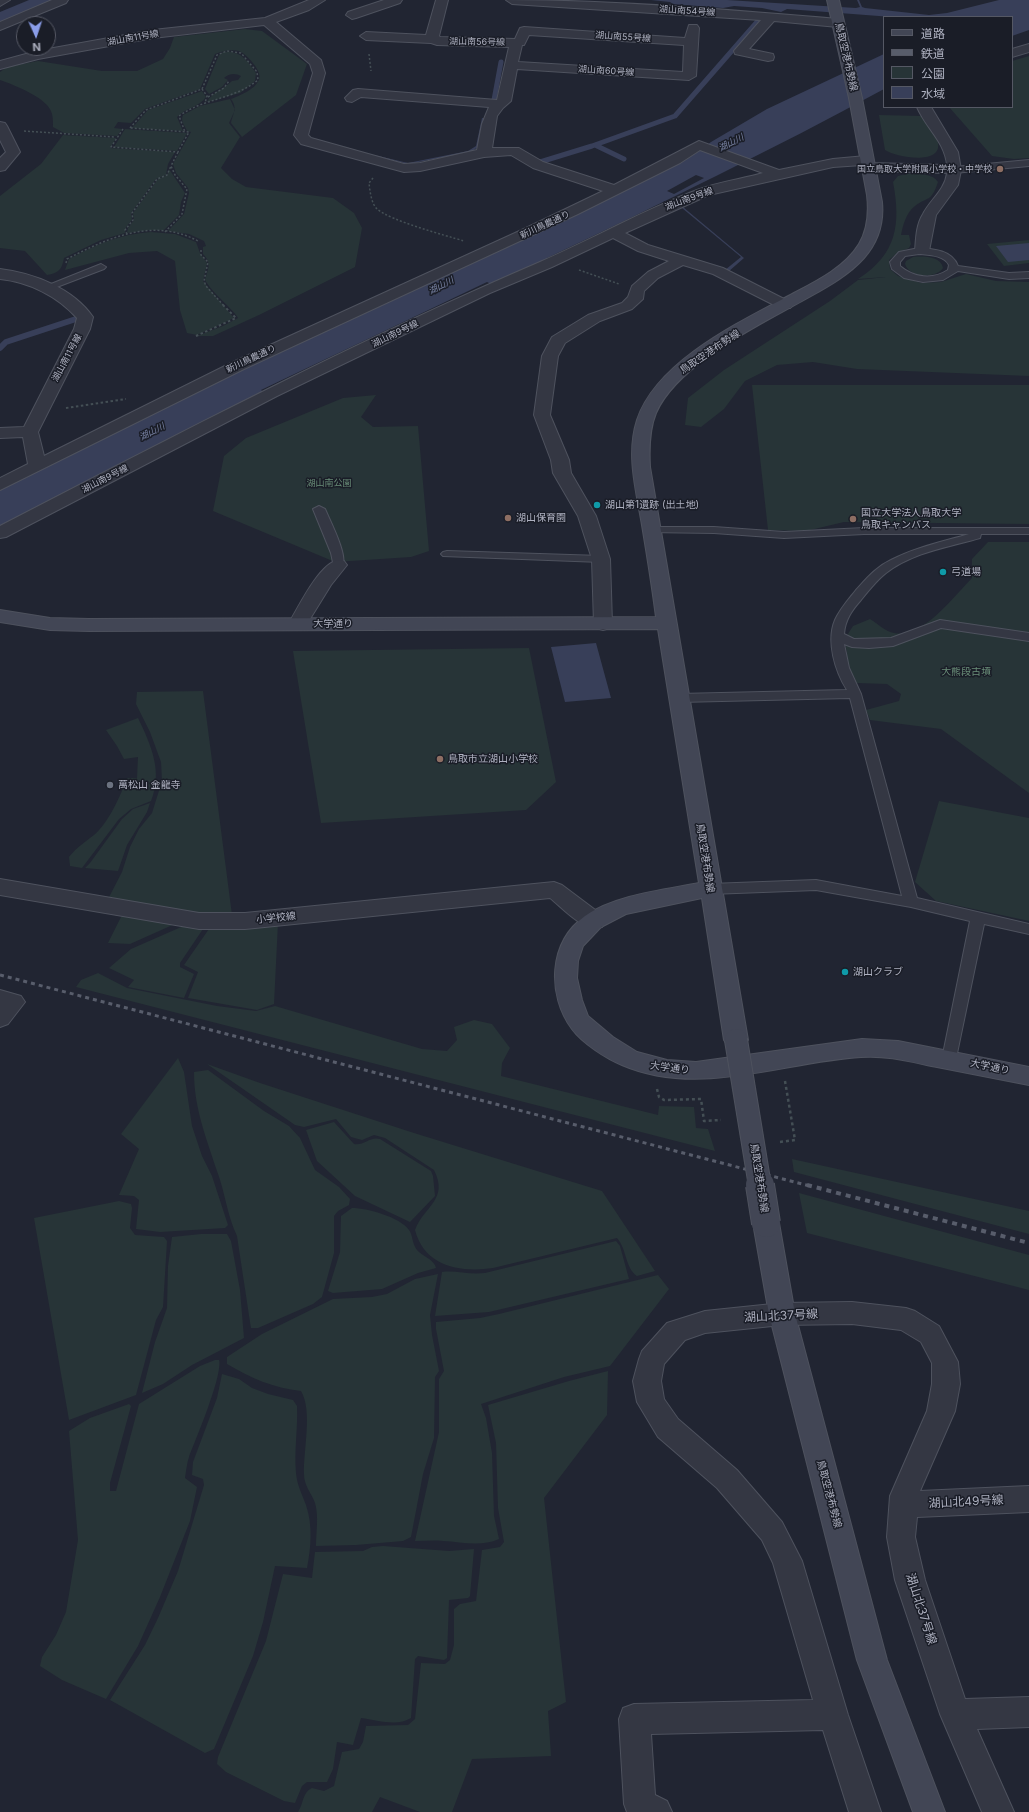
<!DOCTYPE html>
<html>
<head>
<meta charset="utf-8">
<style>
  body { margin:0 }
  #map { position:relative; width:1029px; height:1812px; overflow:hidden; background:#212532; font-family:Inter,"Noto Sans JP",sans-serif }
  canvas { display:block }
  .legend { position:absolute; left:883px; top:16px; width:130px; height:92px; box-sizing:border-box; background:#1a1d27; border:1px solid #555864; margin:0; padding:5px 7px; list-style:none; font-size:12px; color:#aeb1c0 }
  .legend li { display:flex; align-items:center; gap:8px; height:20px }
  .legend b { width:20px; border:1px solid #555864 }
  .north { position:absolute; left:16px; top:16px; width:40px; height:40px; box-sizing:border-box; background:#1a1d27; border:1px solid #555864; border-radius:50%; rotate:177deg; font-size:11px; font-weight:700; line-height:16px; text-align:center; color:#aeb1c0 }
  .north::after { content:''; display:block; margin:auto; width:14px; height:18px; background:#8a9de9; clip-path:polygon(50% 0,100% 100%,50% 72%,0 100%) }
</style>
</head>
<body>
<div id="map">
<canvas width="1029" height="1812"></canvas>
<ul class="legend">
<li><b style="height:5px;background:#424655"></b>道路</li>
<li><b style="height:5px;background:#585d6b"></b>鉄道</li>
<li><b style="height:11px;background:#273437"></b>公園</li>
<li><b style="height:11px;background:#383f59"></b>水域</li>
</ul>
<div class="north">N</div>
</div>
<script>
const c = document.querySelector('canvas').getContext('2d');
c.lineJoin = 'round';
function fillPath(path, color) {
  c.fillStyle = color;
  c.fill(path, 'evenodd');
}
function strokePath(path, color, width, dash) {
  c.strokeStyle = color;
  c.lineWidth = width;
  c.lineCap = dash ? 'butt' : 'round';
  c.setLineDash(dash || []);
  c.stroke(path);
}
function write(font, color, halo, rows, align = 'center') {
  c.font = font + ' Inter,"Noto Sans JP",sans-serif';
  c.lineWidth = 3;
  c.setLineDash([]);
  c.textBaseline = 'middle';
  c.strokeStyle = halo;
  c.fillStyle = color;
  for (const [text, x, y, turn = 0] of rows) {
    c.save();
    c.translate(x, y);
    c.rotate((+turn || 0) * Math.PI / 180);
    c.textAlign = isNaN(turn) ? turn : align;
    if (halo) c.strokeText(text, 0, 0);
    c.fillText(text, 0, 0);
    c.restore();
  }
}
const green = new Path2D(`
  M245,29L262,31L307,64L296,95L242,137L231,123C233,113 238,109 231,99C241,95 254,90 259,80C263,72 247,54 239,51C231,49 223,51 215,54L200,89L145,109L131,123L118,122L114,128L122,129L117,136L64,133L53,127C53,123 53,118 52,114C49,98 14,85 0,80V72L7,67L38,61L102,71H137L163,59L170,48L174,37Z
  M223,52C240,50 247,60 256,73L255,81L240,93L207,102C212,92 224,89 232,81L238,80L241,76C236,73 229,73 224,78L228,80L222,87L209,94L205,89L219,55Z
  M1029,56V158L1014,159L992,156L949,107H1012V61Z
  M202,91L206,97C200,107 185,108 177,117L183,131L132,128L148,110Z
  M230,99L235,110L229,123L240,137L221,168L232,179L246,187L333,198L354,213L362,228L355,267L259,315L213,336H197L223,326L238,318C235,311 212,293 205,280C208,269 212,263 203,254V247L206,246L204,241L189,234L168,231L184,214L189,193L188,188L176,173L173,164L191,132L187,131C185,126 180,121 183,115L200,106Z
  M879,115L921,116C926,123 936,134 938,143C942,166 895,157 885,150Z
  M125,129L187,133L177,151L114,147Z
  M63,135L116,138L110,148L175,152L168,164L166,175L156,179L131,213L132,220L126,227L125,233L101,240L64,258C62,270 58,273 47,275L25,251L0,248V196L41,164Z
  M169,169L185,193L181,202L179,215L164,230H150L127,233L128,228L134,220L133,213L158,179L167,175Z
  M912,173C921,174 933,174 938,182C931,203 928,196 915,206C906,213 903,225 901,235H909L911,244L909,248L897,253L889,260L890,269L898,276L921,283L941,282L966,274L996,281L1029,282V376L857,369L813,362L777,365L745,381L724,409L701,427L685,425L688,398L724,370L830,301L858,280L886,277L858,279C897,254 901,224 893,182L898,176Z
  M151,232L175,234L196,242L200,253L207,263L203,281L234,318L197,335L187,333L180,310L175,261L157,251L129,253L65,270L69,259C95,245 120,234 151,232Z
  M1029,240V263L1004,266L987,244Z
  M913,257C923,256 941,256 943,268C936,279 909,278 905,264L906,261Z
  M752,385H1029V524L844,522L806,531L768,530Z
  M376,395L361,417L373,427L418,426L429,551L411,557L335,562L213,511L224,456L246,438L343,398Z
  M988,542H1029V793L941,729L870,720L866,710L899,701L901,694L887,684L857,683L847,665V652L844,640L853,626L870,619C877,623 886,632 894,633C923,639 954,596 972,578V559Z
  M529,648L556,782L526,810L321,823L293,651Z
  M203,691L232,915L205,914L107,901L122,872L130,847L139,829L152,813L162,781L161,762L150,732L136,704L137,692Z
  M138,718C151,745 163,771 151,801L131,809L119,819L82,868L70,866L69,857C77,847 85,842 94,835C108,824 121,795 127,778H137L138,757L124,759L117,746L106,730Z
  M939,801L1029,818V921L936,901L915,882Z
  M150,803L147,812L127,845L118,871L85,868L90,863L122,819L133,809Z
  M122,915L177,923L130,944L108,943Z
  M278,923L274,1004L257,1010L188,998L198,972L184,965L211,926Z
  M188,924L205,926L180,963V967L194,974L184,998L128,987L134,980L109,968L131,949Z
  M98,973L127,988L217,1006L256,1011L275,1006L422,1049L447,1051L457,1040L454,1027L474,1020L492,1024L510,1048L502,1063L501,1076L658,1115L659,1106L694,1107L696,1128L708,1129L715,1151L76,987L81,980Z
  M178,1058L184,1072L192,1126L202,1156L212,1176L228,1225L225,1228L160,1232L136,1229L139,1200L134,1196L119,1195L139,1149L121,1134Z
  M207,1064L260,1083L414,1133L602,1191L655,1271L637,1276C625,1268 627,1249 617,1238L493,1268C460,1273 424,1266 415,1230C424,1206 449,1200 434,1170L385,1138L374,1135L362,1140L351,1137L336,1119L304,1127L295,1125Z
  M208,1070L264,1111L289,1126L300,1138L315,1170L339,1187L350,1199L349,1205L338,1211L334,1216V1253L322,1297L313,1304L258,1328H251L250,1322L237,1236C227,1215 225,1192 217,1171C206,1137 194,1108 194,1072Z
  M334,1122L354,1144C364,1146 370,1136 380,1139L431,1171L433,1176L435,1196L410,1222L355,1196L317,1161L306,1130Z
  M792,1159L1029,1211V1234L794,1172Z
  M799,1193L1029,1255V1290L807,1233Z
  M119,1201L131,1204L132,1208L130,1228L135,1235L164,1237L167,1241L163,1307L156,1320L136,1395L69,1420L34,1218Z
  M352,1208C367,1208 400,1217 409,1230C413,1235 412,1244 417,1250C422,1256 435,1260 436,1268L418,1273L382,1289L333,1293L328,1291L340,1252L341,1216Z
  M201,1234H227L231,1241L240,1290L244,1338L192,1365L163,1384L142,1393L155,1342L167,1308L168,1266L172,1237Z
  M616,1241L620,1246L629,1279L489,1312L435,1316L442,1272C455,1270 469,1275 485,1273Z
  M438,1274L430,1315L432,1335L439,1371L435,1377L434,1438L423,1474L411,1537L403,1541L356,1545L316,1546C316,1533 319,1516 315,1503C311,1492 304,1486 304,1474C303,1452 313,1411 301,1391C273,1388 251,1378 227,1364V1357L262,1334L333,1299L372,1297L387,1294L415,1279Z
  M658,1275L669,1289L610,1366L564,1377L481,1404L486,1418L492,1453L494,1516L499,1539C481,1547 462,1542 443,1541C434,1540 424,1541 415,1541L439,1432V1379L444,1371L436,1329V1322L480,1318L499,1314Z
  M215,1360H219C223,1375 196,1439 189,1457C187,1463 186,1471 185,1478L197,1487L190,1521L160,1597L138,1646L106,1699L62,1680L40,1666L42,1657L56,1635L66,1612L78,1540L69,1431L90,1418L129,1404L131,1406L110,1483V1491H116L139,1404L200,1366Z
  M608,1371L607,1415L544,1498L566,1702L548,1711L551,1756L472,1759L452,1812H420L380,1797L372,1812H298C304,1803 302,1793 312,1788L324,1791L334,1786L342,1752L359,1749L363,1742L366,1726L408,1725L415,1719L421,1663L445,1664L450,1660L454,1645V1609L460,1604L476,1601L482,1550L500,1547L504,1542L498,1508L496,1443L488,1405L569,1381Z
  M222,1374L239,1379L252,1388L268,1394L293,1400L297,1406C298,1428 294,1451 296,1473C297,1485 302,1494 306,1505C313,1526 311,1547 307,1568L275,1566L263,1622L253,1656L214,1749L205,1753L110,1700L145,1645L158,1618L178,1571L204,1485L203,1479L192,1475L193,1462L217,1398Z
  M383,1546L449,1551L474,1549L470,1596L468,1598L449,1600L447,1658L444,1660L418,1656L415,1659L411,1718C397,1727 377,1720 361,1718L353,1745L337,1742L333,1769L327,1782H307L302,1786L295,1803L284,1801L226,1772L217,1764L218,1757L266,1641L283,1574L312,1578L315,1552L363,1551L372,1547Z`);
const water = new Path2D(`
  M29,0H55L0,23V12Z
  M651,0H727L856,8L860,7L857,0H859L862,7L865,8L929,15L947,13L999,0H1029V30L1012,36V17H892L787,9L781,12L762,8L734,6L723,8L673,4L670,2Z
  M884,54V89C774,149 660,204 547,258L549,259L491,284L487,282L261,390L265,393L0,529V490L140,418L668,167L699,151L711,142L767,109ZM696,175L704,178L674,194L667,191Z
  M482,118H485L478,147L471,152L408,164L357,151L408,163L468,151L476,146Z
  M683,207L744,258L728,272L725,270L741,257L682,208Z
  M1029,243V260L1008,262L996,246Z
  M596,643L611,698L565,702L551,647Z`);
const streamFar1 = new Path2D(`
  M494,100L501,62
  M595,145L624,159
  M540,162L592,146L675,116L757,22`);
const stream = new Path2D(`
  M0,348L6,342L79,318`);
const pathFar2 = new Path2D(`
  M369,54L371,71
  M202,89L207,96L205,103
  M208,97L224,88L229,81
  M130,128L146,110L202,89L217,55L227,51L241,53L257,72L258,80C233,100 204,98 179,116L185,132
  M123,129L111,147L178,152L189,132L131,128
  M24,131L115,137
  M373,178L369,183C370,191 371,203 377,209C391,221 444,235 464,241
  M165,232L182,214L187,189L175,175L171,166L178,152
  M127,234L125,230L133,220L132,213L157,179L167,175L171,166
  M201,250V255L208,262L204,281L206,286L224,306
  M66,263L67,259C108,238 153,217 198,241
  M579,270L619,284`);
const pathFar1 = new Path2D(`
  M196,336L236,318L223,305
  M66,408L126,399`);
const path = new Path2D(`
  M657,1089L659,1097L664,1100L701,1099L704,1121L721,1120
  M780,1142L795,1140L785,1081`);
const lane = new Path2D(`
  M1029,160V166L954,173L950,170L954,167Z
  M919,248C933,249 952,250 958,266L1009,273L1029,272V278L1009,279L958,271L943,280L923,282L904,278L892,269L890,262L899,252ZM919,254C929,255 944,255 949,265L948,270C933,280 914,278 900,266V262L905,256Z
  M101,264L106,267L104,269L49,290H43L41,288Z
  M319,506L325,509C330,521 349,557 342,567H334L331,553L313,509Z
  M651,527H714L784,532L864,528H1029V534H981L980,538C949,547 913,552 886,573C877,580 869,590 861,600C852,610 845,620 844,634L854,639L891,638L940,620L1029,633V641L941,628L893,646L869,648L852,647L844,644L849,668L861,694L917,898L1029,924V934L984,924L955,1063L950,1065L945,1063L942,1059L970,921L911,907L816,890L710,894L705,892L703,889L705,886L710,884L816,880L902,896L850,698L679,702L673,698L679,694L847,690C835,671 826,641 835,620C840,609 849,599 856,590C867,578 876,567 891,560C916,547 942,542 969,534H864L784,538L714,533L647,532L645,530L647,528Z
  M447,551L601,556L607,559L601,562L443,556L441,554L443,552Z`);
const street = new Path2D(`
  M0,0H10L0,6Z
  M52,0H68L66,3L0,30V22Z
  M309,0H325L309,10L276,22L321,60L325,73L308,135L311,138L404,164L420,163L477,150L482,124L489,107L361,97L352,102L347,101L345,98L353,90L358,89L497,100L509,47L437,45L431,43L366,40L360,36L366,32L426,35L436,0H448L439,36L440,37L515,39L520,28L524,27L685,38L689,25H697L699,28L696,76L689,80L517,69L511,101L503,108L497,116L492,148H519L543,162L614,185L699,141L779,170L833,159L866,156L871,157L873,160L871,163L947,165C945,142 926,128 917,107H931L958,152L961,170L958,185L936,215L929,251L927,254H917L915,251C916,239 916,225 923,214C930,200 945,190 947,173L867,171L862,170L860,167L862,165L833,167L709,195L625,233L648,245L723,268L790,302L793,305L790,308H780L713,274L683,265L658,278L644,291L643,299L632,309L600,321L565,343L558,356L550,415L569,460L571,473L596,516L610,559L612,624L610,628L603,630L596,628L594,624L592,559L578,516L553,473L551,460L534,415L542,356L552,337L588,315L622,303L628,297L632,286L648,272L669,261L638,251L613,238L552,267L490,293L277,396L6,537L0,538V526C178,434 356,341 540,262C593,239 643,210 697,190C718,182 742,179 763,173L700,150L680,163L578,214L244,369L0,490V478L28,464L23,437L0,438V428L24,427L74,329L77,318C57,296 29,282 0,279V269C33,273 73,288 93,317L90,329L38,432L44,456L233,362L526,228L603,191L533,168L511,155L484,157L420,171L404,172L301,144L294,135L313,73L310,64L264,25L153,38L38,59L0,69V61L37,51L153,30L265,18ZM529,35L684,45L683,72L518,62L522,45H524Z
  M384,0H402L400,3L356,18L352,19L346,15L348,12Z
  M506,0C617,0 727,10 838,19L844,23L838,27L774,21L749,49L773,54L774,57L773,60L768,61L735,54L734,51L761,20L512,4Z
  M1029,44V52L1012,57V49Z
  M0,122L5,123L7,126L20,152L5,170L0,171V158L6,152L0,140Z
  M338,560L344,561L347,565L331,585L305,627L298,629L291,627L289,623C299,606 319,564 338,560Z
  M0,879L199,913H245L554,882L562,885L602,915L605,921L602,927C583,932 564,909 550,898L245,929H199L0,895Z
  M0,990L21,996L25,1002L8,1024L0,1027Z
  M852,1302L906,1308L915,1311L939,1326L958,1362L960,1384L955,1411L920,1491L1029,1486V1512L917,1517L915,1537L925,1580L965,1699L1029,1697V1727L977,1729L1014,1812H982L940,1714L895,1580L887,1537L890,1496L927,1411L932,1384V1363L921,1342L901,1330L852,1324L782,1325L705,1333L685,1340L664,1364L661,1381L664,1399L678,1419L737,1470L782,1522L802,1561L848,1715L881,1812H849L823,1730L651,1734L655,1795L667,1801L672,1812H627L624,1804L619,1719L623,1708L634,1704L813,1700L773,1563L762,1540L717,1488L658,1437L637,1402L633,1381L639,1359L642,1351L667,1323L705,1311L782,1303Z`);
const secondary = new Path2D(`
  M827,0H839L862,98L882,202C884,223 878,242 864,258C847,277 823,289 802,301C757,326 677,365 656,413C649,430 649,449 650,467L748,1040L744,1046L736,1049L728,1046L724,1040L702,898L626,914L601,927L583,946L578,961L577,978L582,1000L588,1016L613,1037L637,1052L667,1060L696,1062L862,1039L898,1041L1029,1067V1085C998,1079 967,1073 937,1067C912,1062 887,1055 861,1057C782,1062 699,1098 622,1065C607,1059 582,1043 572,1029C547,995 548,942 585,916C615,895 663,890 699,883L658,629L89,631L50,630L0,622V610L50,618L89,619L656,617C652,586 647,555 642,525C636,490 626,454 637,420C657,360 742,321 794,293C817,281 845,267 859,244C868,229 869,212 867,195L849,98Z
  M766,1213L775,1216L779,1223L795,1314L887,1660L945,1812H913L857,1660L769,1314L753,1223L757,1216Z`);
const railFar1 = new Path2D(`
  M0,975L810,1186`);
const rail = new Path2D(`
  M807,1185L1029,1243`);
const secondaryBridgeFar1 = new Path2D(`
  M736,1040L760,1186`);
const secondaryBridge = new Path2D(`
  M760,1185L766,1223`);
const markers = [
  [1000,169,4,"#8d6e63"],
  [597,505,4,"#0f9aa8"],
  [508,518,4,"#8d6e63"],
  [853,519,4,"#8d6e63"],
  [943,572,4,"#0f9aa8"],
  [440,759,4,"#8d6e63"],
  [110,785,4,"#6b7280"],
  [845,972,4,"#0f9aa8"]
];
const farStreetnames = [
  ["湖山南54号線",687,11,4],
  ["湖山南55号線",623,37,4],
  ["湖山南11号線",133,38,-10],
  ["湖山南56号線",477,42,1],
  ["湖山南60号線",606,71,4],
  ["湖山南9号線",689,199,-20],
  ["新川鳥農通り",545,225,-25],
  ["湖山南9号線",395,334,-26],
  ["湖山南11号線",67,358,-62],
  ["新川鳥農通り",251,359,-25],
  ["湖山南9号線",105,479,-27]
];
const farWaternames = [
  ["湖山川",731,143,-27],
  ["湖山川",441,286,-27],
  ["湖山川",152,432,-27]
];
const farPoinames = [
  ["国立鳥取大学附属小学校・中学校",992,169]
];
const farParknames = [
  ["湖山南公園",329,483]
];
const streetNames = [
  ["鳥取空港布勢線",846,57,77],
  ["鳥取空港布勢線",710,352,-34],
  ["大学通り",333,624],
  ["鳥取空港布勢線",705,858,81],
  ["小学校線",276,918,-6],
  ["大学通り",990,1067,12],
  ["大学通り",670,1068,7],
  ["鳥取空港布勢線",759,1178,81],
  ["鳥取空港布勢線",829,1494,75]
];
const poiNames = [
  ["湖山第1遺跡 (出土地)",605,505],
  ["国立大学法人鳥取大学",861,513],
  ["鳥取キャンパス",861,525],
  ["湖山保育園",516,518],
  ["弓道場",951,572],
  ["鳥取市立湖山小学校",448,759],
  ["萬松山 金龍寺",118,785],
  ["湖山クラブ",853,972]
];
const parkNames = [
  ["大熊段古墳",966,672]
];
const nearStreetnames = [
  ["湖山北37号線",781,1316,-3],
  ["湖山北49号線",966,1502,-3],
  ["湖山北37号線",921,1609,72]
];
fillPath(green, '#273437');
fillPath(water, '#383f59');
strokePath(streamFar1, '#383f59', 5);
strokePath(stream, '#383f59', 6);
strokePath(lane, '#4e525e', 2);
strokePath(street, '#4e525e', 2);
strokePath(secondary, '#4e525e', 2);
strokePath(pathFar2, '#444f55', 1.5, [2, 2]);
strokePath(pathFar1, '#444f55', 2, [2.5, 2.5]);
strokePath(path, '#444f55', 2.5, [3, 3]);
fillPath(lane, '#343743');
fillPath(street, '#343743');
fillPath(secondary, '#424655');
strokePath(railFar1, '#585d6b', 3, [4, 4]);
strokePath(rail, '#585d6b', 4, [5, 5]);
strokePath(secondaryBridgeFar1, '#4e525e', 24, []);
strokePath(secondaryBridge, '#4e525e', 30, []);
strokePath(secondaryBridgeFar1, '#424655', 22);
strokePath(secondaryBridge, '#424655', 28);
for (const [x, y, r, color] of markers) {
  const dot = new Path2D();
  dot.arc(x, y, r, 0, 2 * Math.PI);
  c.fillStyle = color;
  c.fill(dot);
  strokePath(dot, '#1a1d27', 1.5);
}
write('9px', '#aeb1c0', '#1a1d27', farStreetnames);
write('italic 9px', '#7a84a5', '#1a1d27', farWaternames);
write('9px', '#aeb1c0', '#1a1d27', farPoinames, 'right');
write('9px', '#698d78', '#1a1d27', farParknames);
write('10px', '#aeb1c0', '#1a1d27', streetNames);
write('10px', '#aeb1c0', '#1a1d27', poiNames, 'left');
write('10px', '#698d78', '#1a1d27', parkNames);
write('12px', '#aeb1c0', '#1a1d27', nearStreetnames);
</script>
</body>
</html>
